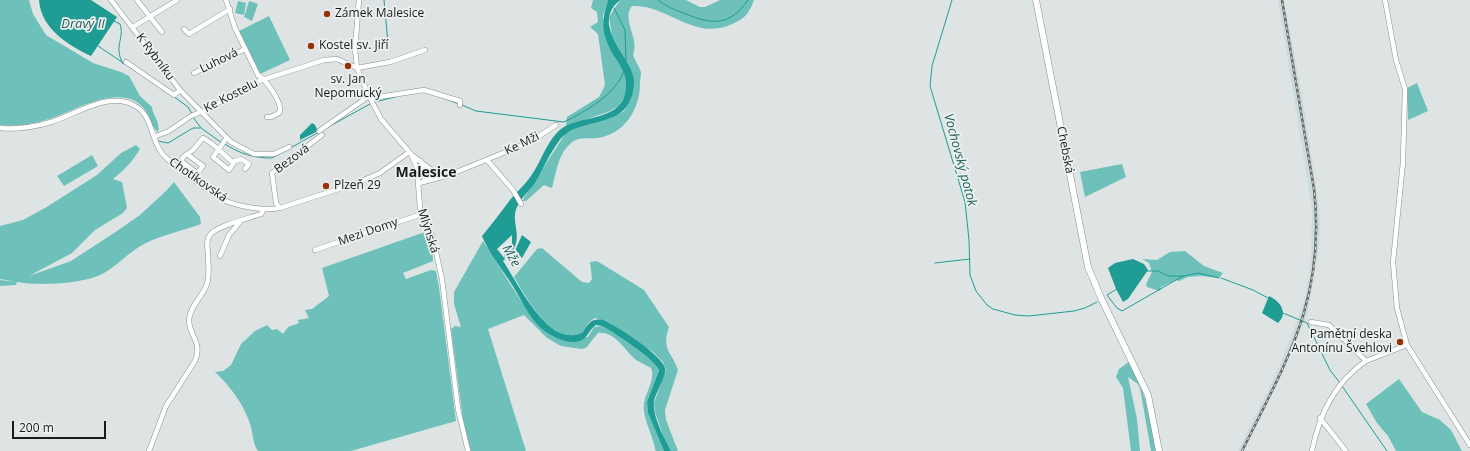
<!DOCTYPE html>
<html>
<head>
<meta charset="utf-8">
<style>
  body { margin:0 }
  #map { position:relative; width:1470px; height:451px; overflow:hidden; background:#dee4e4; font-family:"Open Sans",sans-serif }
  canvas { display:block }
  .scale { position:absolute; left:12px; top:421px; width:94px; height:18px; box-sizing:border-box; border:2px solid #191b1b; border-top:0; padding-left:5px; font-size:12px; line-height:14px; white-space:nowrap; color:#191b1b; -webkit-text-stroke:3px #ebf2f1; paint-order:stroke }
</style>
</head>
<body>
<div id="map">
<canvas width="1470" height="451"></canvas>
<div class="scale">200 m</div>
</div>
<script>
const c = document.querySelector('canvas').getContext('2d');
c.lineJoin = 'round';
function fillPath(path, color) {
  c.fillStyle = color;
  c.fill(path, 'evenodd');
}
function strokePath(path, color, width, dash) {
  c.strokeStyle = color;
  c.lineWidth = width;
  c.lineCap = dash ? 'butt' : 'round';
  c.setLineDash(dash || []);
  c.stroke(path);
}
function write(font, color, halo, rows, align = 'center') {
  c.font = font + ' "Open Sans",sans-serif';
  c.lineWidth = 3.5;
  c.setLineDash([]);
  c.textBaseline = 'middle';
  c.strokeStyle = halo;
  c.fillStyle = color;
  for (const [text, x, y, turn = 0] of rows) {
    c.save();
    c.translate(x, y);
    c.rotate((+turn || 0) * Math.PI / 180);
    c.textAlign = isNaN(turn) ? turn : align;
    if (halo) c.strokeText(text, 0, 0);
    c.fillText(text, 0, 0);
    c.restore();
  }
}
const built = new Path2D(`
  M1278,0H1284L1302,95L1317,192L1320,219L1319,248L1307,316L1281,375L1244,451H1238L1279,367L1294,329L1303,305L1309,278L1311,260L1312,209Z`);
const green = new Path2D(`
  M0,0H29L33,14L46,35L93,63L121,72L129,76L140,96L152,107C152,115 161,122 158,132C149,126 151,110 135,101C110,88 72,112 49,119C33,124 17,127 0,125Z
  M593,0H608L603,16L609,47L623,67L628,81L625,96L619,106L608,112L566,126L567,117L599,97L605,85L598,34L590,27L598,22L597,12L591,8Z
  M620,0H686L700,7H705L720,0H754C749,13 746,18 732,24C695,42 667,4 632,6C621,19 640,39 633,55C635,61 639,66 641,72C641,75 640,80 640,84C640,109 624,135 597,138C587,139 579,136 571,143C558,154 556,173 552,188L544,185L526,201H522L565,134L579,127L611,118L624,111L631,99L628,64L612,36L609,17Z
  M238,1L246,3L244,15L235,13Z
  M249,1L258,4L252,21L244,17Z
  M269,16L290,60L260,74L239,31Z
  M1417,83L1428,111L1408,120L1407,88Z
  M136,145L140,149C133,161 124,170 113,179L122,182L127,208L123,213L95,230L72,253L29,276L71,261L114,233L140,215L166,191L174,182L200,217L201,224C182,231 162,235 144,244C129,252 118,265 104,273C85,284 39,286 17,282L16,285L0,286V280L16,282L0,279V226L23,220L45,208L97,175L121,153Z
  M92,155L98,166L64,186L57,176Z
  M1122,164L1126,177L1085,197L1080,172Z
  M425,232L432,249L433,261L403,273L406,279L431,270L436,271L439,287L456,421L351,451H258C253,444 253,435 251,427C245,406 231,387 215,372L223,371L231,365L241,344L255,331L267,325L272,330L277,329L283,334L288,327L299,323L298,320L309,318L305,310L312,309L329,296L322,268Z
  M483,241L528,312L559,339L588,337L594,327L602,326C612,331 656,360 659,369L647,402L648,413L664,451H656L655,449C653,435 642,417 644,404C645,393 656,379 651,368C646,365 641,363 636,360C625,351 615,331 598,333L586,348L581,349L561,346L547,338L524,315L488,329L526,451H471L463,420L451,329L455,326L461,327L454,304V292Z
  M542,248L582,282L589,283L592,279L590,262L597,261L644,290L669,327C661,351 672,351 678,370L665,410L666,420L678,451H671L665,441L655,412L654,403L666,370L663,362L653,352L610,323L595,318L589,322L583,332C554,349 525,296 514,277L537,249Z
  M1185,251L1204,266L1223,273L1219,278L1201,276L1188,277L1179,281L1176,280L1161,287L1160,291L1147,287L1146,284L1152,272L1149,263L1142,259L1157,260L1170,252Z
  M1130,361C1145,394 1151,415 1156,451H1151L1140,388L1138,384L1128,377L1137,419L1140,451H1131L1123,388L1116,377L1119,369Z
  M1399,379L1422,412L1440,420L1451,430L1462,451H1396L1388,436L1377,423L1366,404Z`);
const water = new Path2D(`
  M39,0H91L117,17L91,56C68,45 41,29 39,0Z
  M608,0H620C588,26 635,59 634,82C632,134 580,113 559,141C550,153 543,169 535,183C529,191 521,198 517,207C509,223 528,241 505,258L504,254L512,243V235L497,249L505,259L503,261C517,281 549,351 583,332C589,322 592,318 603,320C616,325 663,356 665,368C667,376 655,393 654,402C652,415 665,440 671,451H664L648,413L647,402L659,370C656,360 612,331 602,326L596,325C587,331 588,342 573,342C563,342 549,335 542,329C527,316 520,296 509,280C499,265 489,253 482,236C492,224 501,212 510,200C515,193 523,187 528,180C541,164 546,141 561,129C580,115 619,121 625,94C631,68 612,61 606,39C601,26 604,13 608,0Z
  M312,123L315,125L318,131L300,140V135Z
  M522,235L531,242L522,258L514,253Z
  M1133,259L1144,264L1148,270L1128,299L1123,302L1116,289L1108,268L1115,263Z
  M1269,296C1280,301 1289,313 1278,323L1262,313Z`);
const stream = new Path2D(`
  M384,0L388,43
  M658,0C667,7 675,10 686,14C713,25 730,26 748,0
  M952,0L932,66L930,86L965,202L969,240L970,275L976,291L987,305L993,309L1015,315L1029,316L1074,311L1085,308L1097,302
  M614,8L625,30L626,60
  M114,21L120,24C125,39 113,45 123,64
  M98,46L137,72
  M173,96L188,107L192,114
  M443,98L459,104
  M375,102L395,97
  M462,105L476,111L564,122C585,112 616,94 624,71
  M193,117L201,128L222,143
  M158,141L168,143L193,128H200
  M225,144C240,154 254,158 272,158L370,104
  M935,263L970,259
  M1147,271H1158L1168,276H1183
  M1221,278L1253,290L1268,298
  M1117,289L1107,295L1117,308L1122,311L1183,276L1198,273L1219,278
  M1283,313L1307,323L1330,370L1340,383
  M1342,386L1387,451`);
const minor = new Path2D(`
  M111,0L180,90L231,142L254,154H274L289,147
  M137,0L162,32
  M226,0L235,28L258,75C266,80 284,104 279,113L271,117H267
  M359,0L355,49L357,68L369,96L381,119L411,154L417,168L420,208L433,239L442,279L458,409L468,451
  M1385,0L1396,60L1405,89L1403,162L1393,262L1397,308L1407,345L1470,445
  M133,27L177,0
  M184,29L189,34L230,9
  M126,62L174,95L180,90
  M357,68L390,62L425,50
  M194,73L245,49
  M0,128C18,130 34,127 51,122C77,114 111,89 137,107C152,117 151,138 161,152C170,165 211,192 226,201C241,207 264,211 280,208L357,183L380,173L409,152
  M319,131L369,96L372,98L424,90L460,101V105
  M154,137L169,131L191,116L205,110L259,81L324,60L337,59L357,68
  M226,139L213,157L229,170L235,161L241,159L249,164L245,169
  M187,154L203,166L193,178
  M412,155L440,177
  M487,160L513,190L521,204
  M181,161L197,173
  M421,161L425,176L424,182
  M177,167L184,156L193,150L203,138C215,144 223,155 234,163
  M419,183L449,175L508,151L530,142L556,125
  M280,208L276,203L272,173L322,135
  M315,250L422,214
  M220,256L229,235L240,222
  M1311,322L1329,325L1366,361L1407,345
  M1320,418L1346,451
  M149,451L166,406L195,361C203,342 189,336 189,320C190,306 203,296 207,284C210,274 208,263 208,253C207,247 206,240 210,235C215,226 250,218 261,214L264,209
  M1312,451C1319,415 1335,382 1366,361`);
const major = new Path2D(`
  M1036,0L1088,267L1101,298L1148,395L1159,451`);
const rail = new Path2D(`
  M1242,451C1288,358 1326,297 1314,189L1282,0`);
const markers = [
  [327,14,4,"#973109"],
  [311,46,4,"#973109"],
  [348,66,4,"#973109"],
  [326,186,4,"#973109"],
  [1400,342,4,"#973109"]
];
const poiNames = [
  ["Zámek Malesice",335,14],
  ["Kostel sv. Jiří",319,46],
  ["sv. Jan",348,80,"center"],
  ["Nepomucký",348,94,"center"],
  ["Plzeň 29",334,186],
  ["Pamětní deska",1392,335,"right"],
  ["Antonínu Švehlovi",1392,349,"right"]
];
const streetNames = [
  ["K Rybníku",155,57,53],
  ["Luhová",219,61,-26],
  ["Ke Kostelu",231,96,-27],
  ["Ke Mži",522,144,-26],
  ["Chebská",1065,150,79],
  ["Bezová",292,159,-37],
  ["Chotíkovská",198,180,35],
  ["Mlýnská",428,231,72],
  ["Mezi Domy",368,232,-19]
];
const waterNames = [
  ["Dravý II",83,24],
  ["Vochovský potok",960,160,75],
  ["Mže",511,256,60]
];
const quarterNames = [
  ["Malesice",426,173]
];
fillPath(built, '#ccdcda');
fillPath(green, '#6ec1ba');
fillPath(water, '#1f9c94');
strokePath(stream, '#1f9c94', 1);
strokePath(minor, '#8a908f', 5.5);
strokePath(major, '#8a908f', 7);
strokePath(minor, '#fff', 4.5);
strokePath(major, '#fff', 6);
strokePath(rail, '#656969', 2.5);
strokePath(rail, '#ebf2f1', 1, [3]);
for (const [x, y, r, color] of markers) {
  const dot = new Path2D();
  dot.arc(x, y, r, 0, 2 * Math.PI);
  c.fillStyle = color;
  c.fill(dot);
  strokePath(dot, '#ebf2f1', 1.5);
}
write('12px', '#191b1b', '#ebf2f1', poiNames, 'left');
write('12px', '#191b1b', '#ebf2f1', streetNames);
write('italic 13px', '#1e5c58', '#ebf2f1', waterNames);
write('bold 14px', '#191b1b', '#ebf2f1', quarterNames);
</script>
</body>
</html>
